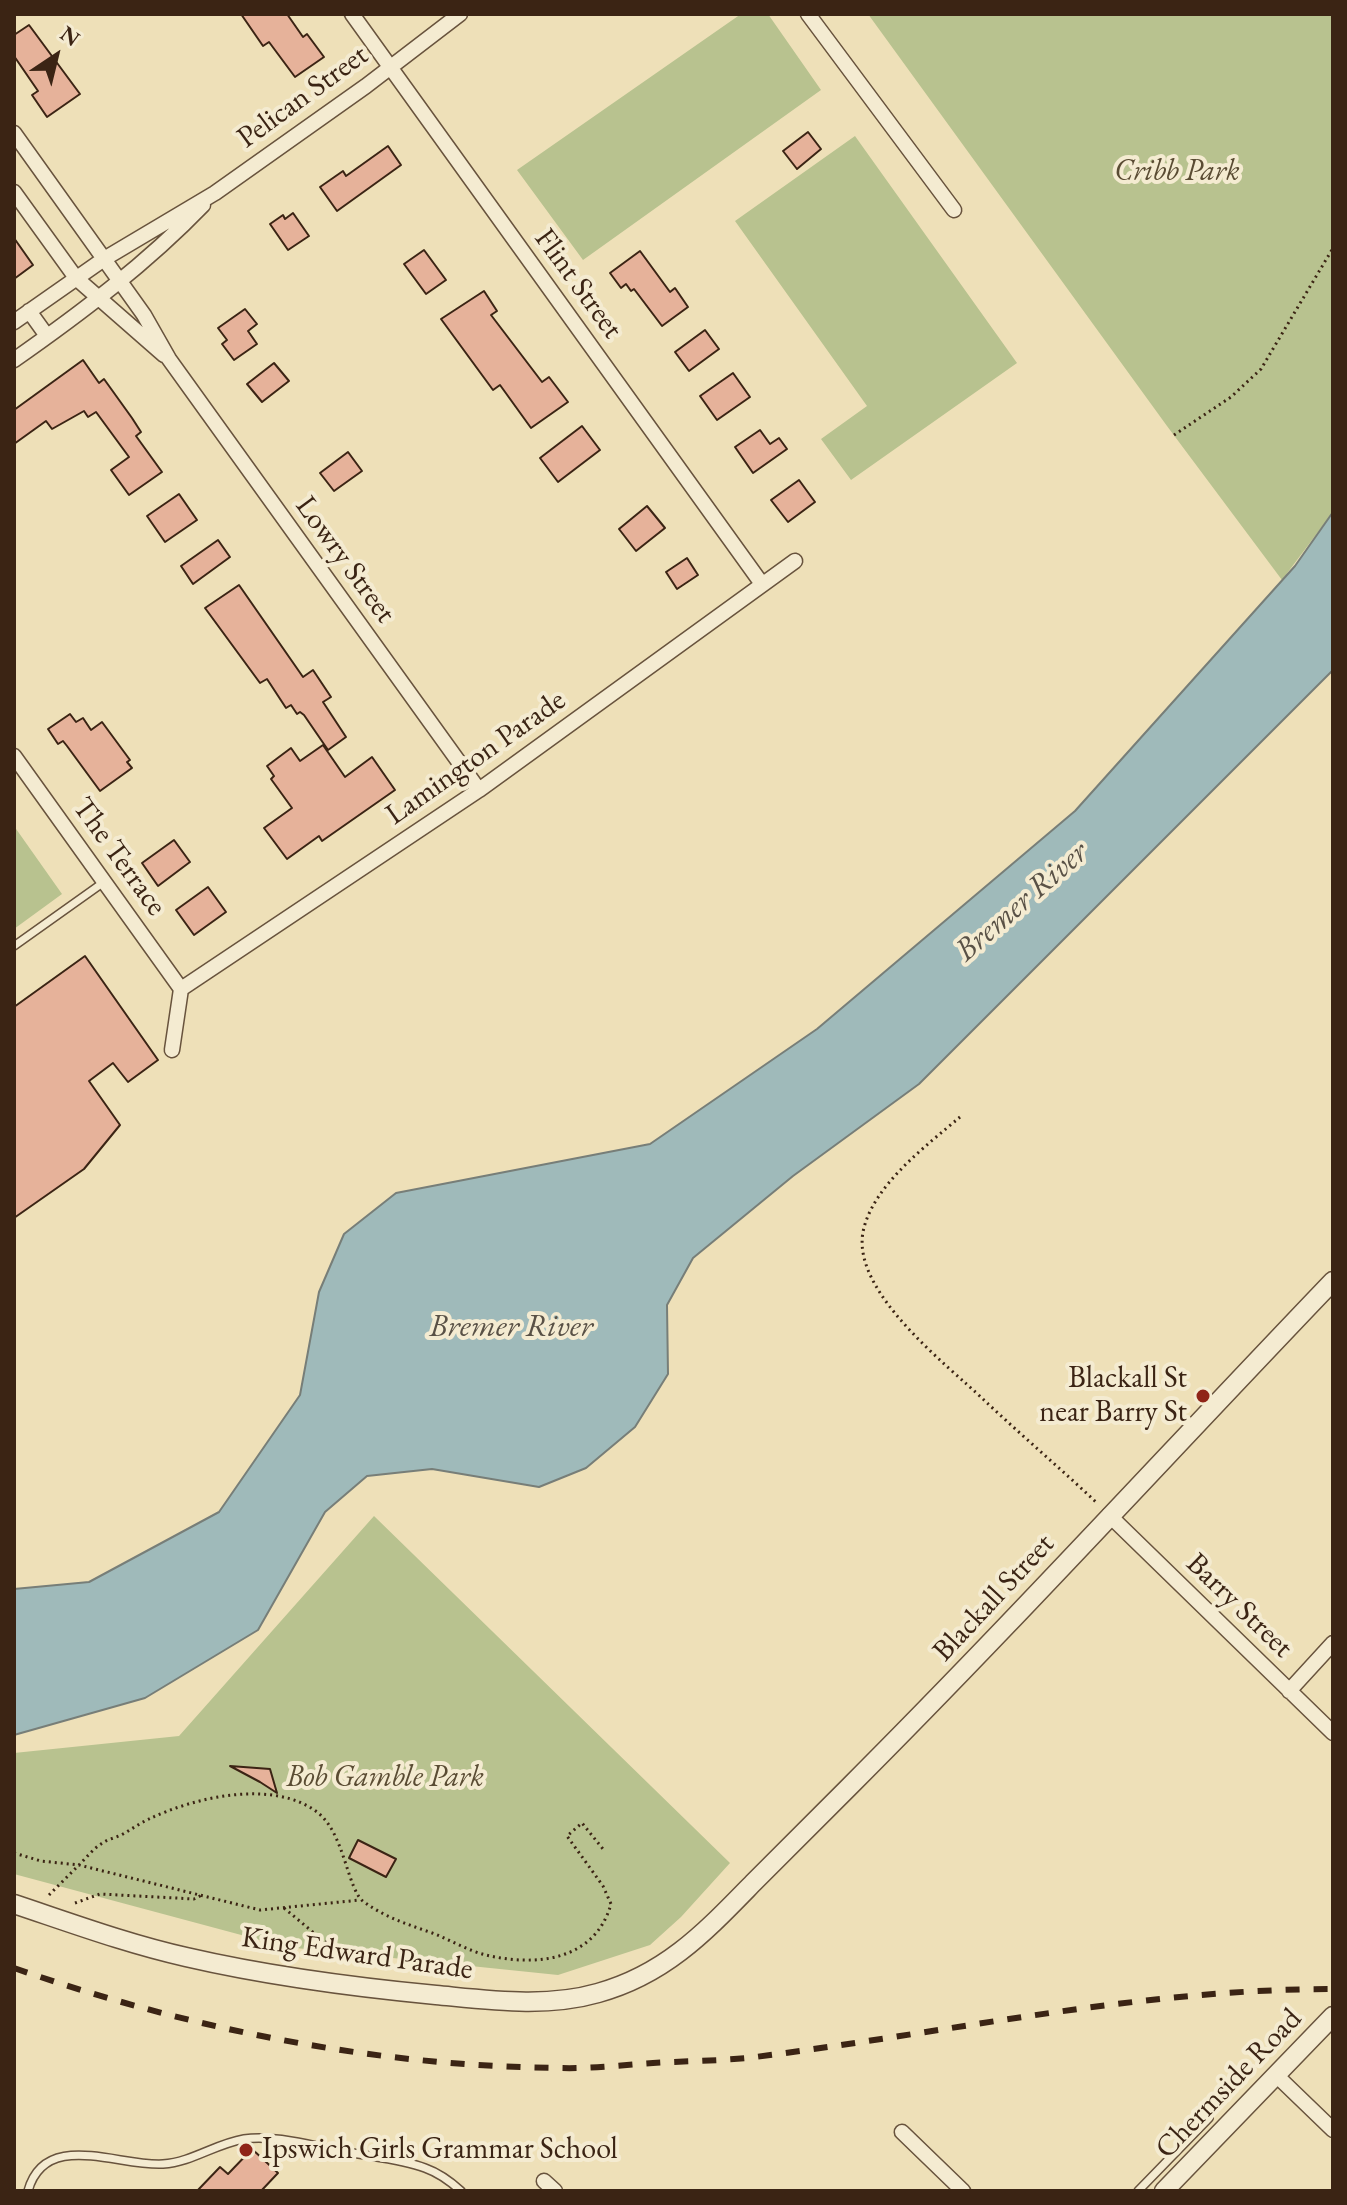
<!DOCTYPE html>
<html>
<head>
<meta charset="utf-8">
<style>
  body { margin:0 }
  #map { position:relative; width:1347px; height:2205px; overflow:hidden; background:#eee0b8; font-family:"EB Garamond",serif }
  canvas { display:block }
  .frame { position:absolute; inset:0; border:16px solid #3b2414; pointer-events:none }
  .north { position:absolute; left:16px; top:16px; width:80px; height:80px; -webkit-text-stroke:6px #f4ebd1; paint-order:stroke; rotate:35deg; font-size:22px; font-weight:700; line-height:32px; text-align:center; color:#3b2414 }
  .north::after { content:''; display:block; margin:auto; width:28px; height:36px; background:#3b2414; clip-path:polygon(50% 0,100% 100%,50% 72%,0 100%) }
</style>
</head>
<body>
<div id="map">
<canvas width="1347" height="2205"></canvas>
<div class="frame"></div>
<div class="north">N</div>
</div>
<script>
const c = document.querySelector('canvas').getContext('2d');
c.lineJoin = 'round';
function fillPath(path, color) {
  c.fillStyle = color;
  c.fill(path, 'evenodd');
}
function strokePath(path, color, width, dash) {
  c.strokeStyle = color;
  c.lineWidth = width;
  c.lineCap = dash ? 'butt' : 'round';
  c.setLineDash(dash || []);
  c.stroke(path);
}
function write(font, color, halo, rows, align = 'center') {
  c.font = font + ' "EB Garamond",serif';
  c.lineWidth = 8;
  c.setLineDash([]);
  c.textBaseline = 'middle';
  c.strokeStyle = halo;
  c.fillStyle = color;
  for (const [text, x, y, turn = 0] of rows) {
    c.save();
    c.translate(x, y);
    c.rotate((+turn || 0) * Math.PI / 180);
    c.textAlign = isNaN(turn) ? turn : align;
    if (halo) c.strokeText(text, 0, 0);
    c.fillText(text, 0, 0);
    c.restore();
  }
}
const green = new Path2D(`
  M741,14H768L821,90L583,260L517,170Z
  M868,14H1333V512L1282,580L1167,426Z
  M855,136L1017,363L851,480L821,439L867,406L735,221Z
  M14,826L62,894L14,929Z
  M374,1516L730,1863L681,1917L650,1945L558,1975L286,1947L14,1874V1753L179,1736Z`);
const water = new Path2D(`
  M1333,512V670L919,1084L793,1176L693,1258L667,1305L668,1374L635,1427L586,1468L539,1487L432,1469L367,1476L325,1512L258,1630L145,1698L14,1735V1589L89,1582L219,1512L300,1395L319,1292L344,1234L396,1193L650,1144L817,1029L1075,811L1295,566Z`);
const building = new Path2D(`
  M241,14H287L303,37L307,34L324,57L295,77L269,42L263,46Z
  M29,25L80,94L47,117L32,95L38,91L14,56V35Z
  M808,132L821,149L797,169L783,151Z
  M388,146L401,165L337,211L320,187L343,171L346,176Z
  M293,213L309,236L288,250L270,224L283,215L285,219Z
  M14,238L33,265L14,279Z
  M424,250L446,280L426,294L404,264Z
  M640,251L670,292L675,288L688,307L662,326L634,289L631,291L626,284L621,288L610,273Z
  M484,291L497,311L491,315L542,382L549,377L568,402L531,428L500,385L493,390L441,319Z
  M245,309L257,324L248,331L257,344L234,360L222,344L227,340L218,328Z
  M705,330L719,349L689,371L675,352Z
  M83,360L99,383L104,379L132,418L141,432L136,436L162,472L129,495L111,470L129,457L96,412L88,417L84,411L52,429L46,421L14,444V410Z
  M274,363L289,381L262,402L247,384Z
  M733,373L750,397L717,420L700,396Z
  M582,426L600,450L558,482L540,458Z
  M760,430L770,444L779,438L787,449L753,473L735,447Z
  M348,452L362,471L334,491L320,473Z
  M799,480L815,502L788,522L771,500Z
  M179,494L197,520L165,542L147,516Z
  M647,506L665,528L636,551L619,529Z
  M218,540L230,557L193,584L181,566Z
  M687,558L698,575L677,589L666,572Z
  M239,585L303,677L313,670L331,697L323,702L346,737L328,750L304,715L300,712L297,714L291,705L286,708L267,679L260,683L205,608Z
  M70,714L76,722L83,718L91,730L102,722L130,760L127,762L132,768L100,791L67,746L63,741L58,744L48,729Z
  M323,745L345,777L372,757L395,790L322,841L319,836L287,859L264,828L292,808L271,779L274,776L267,766L291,748L300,761Z
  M174,840L190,862L158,886L142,863Z
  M208,887L226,912L194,935L176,910Z
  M85,956L158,1060L128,1082L113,1063L89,1081L120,1125L84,1169L14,1218V1007Z
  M230,1766L270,1769L277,1793L260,1782Z
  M358,1840L396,1859L386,1877L349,1858Z
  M252,2149L278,2173L261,2191H197L220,2167L228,2174Z`);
const path = new Path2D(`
  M1174,435L1231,397L1261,369L1333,248
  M960,1117C926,1146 872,1186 863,1232C852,1292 945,1363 984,1400C1021,1435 1060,1468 1097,1503
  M14,1853L41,1861L79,1865C86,1858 93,1849 101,1844C107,1839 116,1838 123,1834C132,1829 140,1823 149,1819C195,1797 273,1779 317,1812C345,1833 347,1890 364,1902C386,1918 410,1925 435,1934C452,1941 469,1951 486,1955C536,1967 595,1961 611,1904L603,1886L567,1836L582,1823L603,1849
  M49,1895L79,1865L260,1910L360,1900
  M75,1903L100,1894L194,1899L202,1895
  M284,1908L320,1938L304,1957
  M320,1938L354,1962`);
const service = new Path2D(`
  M14,946L104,882
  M28,2191C45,2129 119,2167 163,2164C192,2162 215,2144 244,2139C274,2134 317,2147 347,2152C373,2157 401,2159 425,2168C439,2173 450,2181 461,2191
  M1138,2191L1209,2118`);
const minor = new Path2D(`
  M352,14L762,584
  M808,14L954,210
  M14,133L144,315L169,359L479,790
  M14,192L76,278L164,355
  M29,311L47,336
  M14,322L104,259L215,193L366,86L460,14
  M14,360C81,313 146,264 203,205
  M14,756L181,989
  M181,989L479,790L795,561
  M172,1050L181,989
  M1109,1515L1333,1733
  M1289,1691L1333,1643
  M1276,2075L1333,2130
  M902,2132L963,2191
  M544,2181L555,2191`);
const tertiary = new Path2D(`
  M14,1904C71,1923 128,1944 186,1957C268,1976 352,1987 436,1995C489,2000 546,2008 598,1993C667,1974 707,1930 755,1881C786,1850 817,1819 848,1788C1013,1623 1171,1450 1333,1281
  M1164,2191L1333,2016`);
const rail = new Path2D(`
  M14,1968C190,2029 373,2066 559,2068C591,2069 622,2065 653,2063C684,2061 716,2061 747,2058C942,2034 1136,1989 1333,1989`);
const markers = [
  [1203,1396,8,"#8f2418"],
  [246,2150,8,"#8f2418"]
];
const streetNames = [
  ["Pelican Street",303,97,-36],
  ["Flint Street",578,284,54],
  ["Lowry Street",345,560,54],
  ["Lamington Parade",476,758,-35],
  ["The Terrace",119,857,54],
  ["Blackall Street",994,1598,-47],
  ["Barry Street",1239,1606,44],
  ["King Edward Parade",357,1954,8],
  ["Chermside Road",1229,2084,-46]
];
const parkNames = [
  ["Cribb Park",1177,172],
  ["Bob Gamble Park",385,1778]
];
const poiNames = [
  ["Blackall St",1187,1379],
  ["near Barry St",1187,1413],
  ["Ipswich Girls Grammar School",262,2150,"left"]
];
const waterNames = [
  ["Bremer River",1022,902,-41],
  ["Bremer River",511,1327]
];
fillPath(green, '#b8c28f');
fillPath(water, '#9fbaba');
strokePath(water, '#777e78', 2);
fillPath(building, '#e6b29a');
strokePath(building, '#3b2414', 2);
strokePath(service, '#68533d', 10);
strokePath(minor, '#68533d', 17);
strokePath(tertiary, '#68533d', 21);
strokePath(path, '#3b2414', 3, [2, 4]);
strokePath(service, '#f4ebd1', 7);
strokePath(minor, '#f4ebd1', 14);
strokePath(tertiary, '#f4ebd1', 18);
strokePath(rail, '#3b2414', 6, [14, 14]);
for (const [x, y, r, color] of markers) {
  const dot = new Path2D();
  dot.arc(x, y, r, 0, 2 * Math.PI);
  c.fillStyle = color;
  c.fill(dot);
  strokePath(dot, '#f4ebd1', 3);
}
write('30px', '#3b2414', '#f4ebd1', streetNames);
write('italic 30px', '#5a4c33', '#f4ebd1', parkNames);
write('30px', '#3b2414', '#f4ebd1', poiNames, 'right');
write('italic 32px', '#595146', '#f4ebd1', waterNames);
</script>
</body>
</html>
